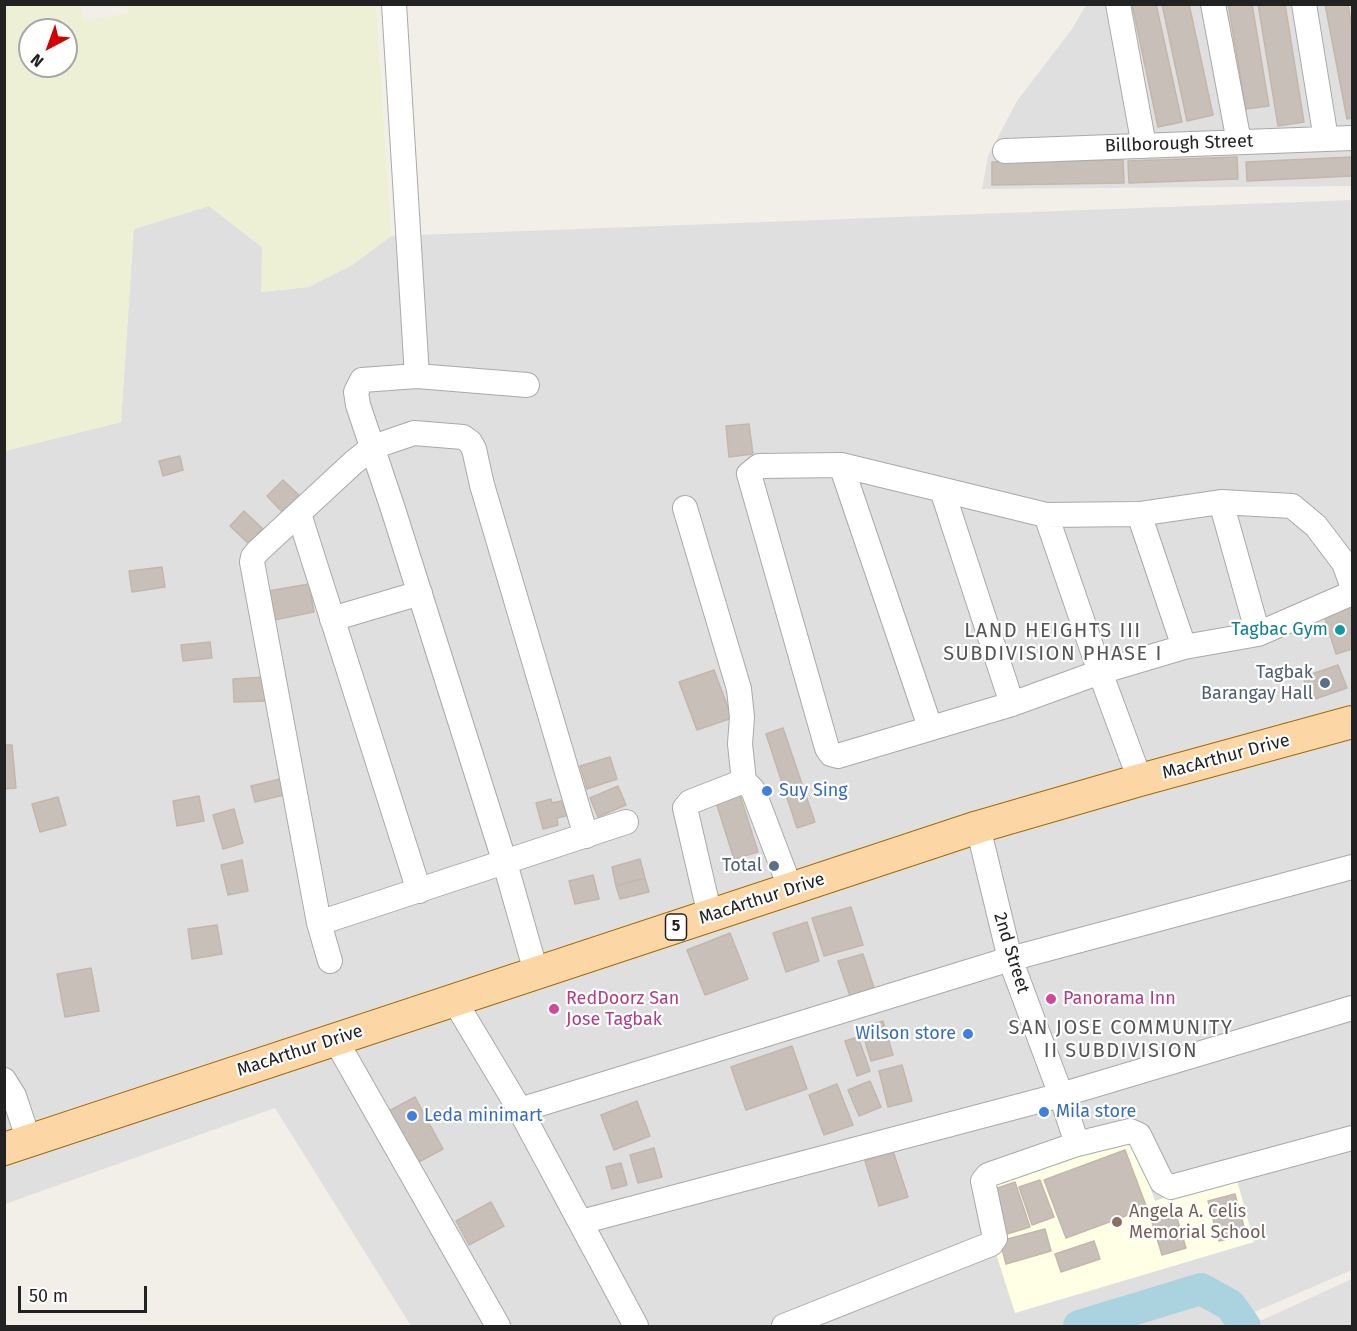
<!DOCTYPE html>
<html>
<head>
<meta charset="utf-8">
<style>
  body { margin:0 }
  #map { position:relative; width:1357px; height:1331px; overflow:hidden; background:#f2efe9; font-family:"Fira Sans",sans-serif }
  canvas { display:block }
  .frame { position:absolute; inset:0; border:6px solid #222; pointer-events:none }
  .north { position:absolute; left:18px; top:18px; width:60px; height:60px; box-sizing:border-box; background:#fff; border:2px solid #a7a7a7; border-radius:50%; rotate:221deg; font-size:16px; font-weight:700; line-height:24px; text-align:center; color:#222 }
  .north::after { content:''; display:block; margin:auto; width:21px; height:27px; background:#d40000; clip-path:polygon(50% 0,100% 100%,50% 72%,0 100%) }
  .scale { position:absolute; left:18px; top:1286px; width:129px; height:27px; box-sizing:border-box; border:3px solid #222; border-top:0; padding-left:8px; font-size:18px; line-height:21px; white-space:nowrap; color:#222; -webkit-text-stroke:4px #fff; paint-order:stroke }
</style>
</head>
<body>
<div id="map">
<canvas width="1357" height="1331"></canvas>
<div class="frame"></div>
<div class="north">N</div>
<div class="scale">50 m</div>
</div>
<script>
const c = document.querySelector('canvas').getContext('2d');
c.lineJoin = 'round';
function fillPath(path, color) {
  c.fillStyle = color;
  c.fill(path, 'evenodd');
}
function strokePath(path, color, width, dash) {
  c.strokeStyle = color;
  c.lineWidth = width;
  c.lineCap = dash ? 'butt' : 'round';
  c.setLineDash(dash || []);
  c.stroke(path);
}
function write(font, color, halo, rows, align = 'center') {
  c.font = font + ' "Fira Sans",sans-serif';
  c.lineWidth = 4.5;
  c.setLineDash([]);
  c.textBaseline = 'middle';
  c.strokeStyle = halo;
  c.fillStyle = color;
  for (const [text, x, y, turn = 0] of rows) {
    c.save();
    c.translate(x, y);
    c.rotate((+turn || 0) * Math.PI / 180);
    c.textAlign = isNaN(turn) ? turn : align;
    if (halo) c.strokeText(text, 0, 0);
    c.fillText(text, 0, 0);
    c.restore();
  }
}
const residential = new Path2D(`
  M1086,5H1352V186L982,189L988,156L1017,101L1072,29Z
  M1352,200V1270L1222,1326H411L275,1108L5,1204L4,451L121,422L133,229L209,206L262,247V292L308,287L352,265L391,236Z
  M1352,1279V1326H1262L1260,1321Z`);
const education = new Path2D(`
  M1131,1133L1155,1201L1235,1173L1254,1242L1015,1313L974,1185Z`);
const farmland = new Path2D(`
  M4,5H80L84,21L128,13V5H376L391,236L352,265L308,287L261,292L262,247L209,206L134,229L121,422L5,451ZM30,30H66V66H30Z`);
const river = new Path2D(`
  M1079,1326L1201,1289L1230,1305L1245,1326`);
const building = new Path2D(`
  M1132,4H1156L1182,122L1158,127Z
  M1162,4H1189L1213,115L1187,121Z
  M1228,4H1252L1269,106L1246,109Z
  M1258,4H1285L1304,122L1278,126Z
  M1325,4H1348L1352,29V118L1347,119Z
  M1237,157L1238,179L1129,183L1128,161Z
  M1352,157V176L1247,181L1246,162Z
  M1123,160L1124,183L992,185V162Z
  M749,424L753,454L729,457L726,426Z
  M180,456L183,470L163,476L159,461Z
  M283,480L304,500L287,517L267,496Z
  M244,511L263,529L249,544L230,526Z
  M162,567L165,587L132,592L129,571Z
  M309,584L314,612L274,620L268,591Z
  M1352,603V649L1336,654L1323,612Z
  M210,642L212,658L183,661L181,645Z
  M1338,665L1347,688L1312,700L1303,677Z
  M714,670L732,718L697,730L679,682Z
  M265,677L266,701L234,702L233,679Z
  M783,728L815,822L797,828L766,734Z
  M4,745H12L16,788L4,789Z
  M610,757L617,779L587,789L580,766Z
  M280,779L284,795L255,802L251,786Z
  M618,786L626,805L598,817L590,798Z
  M739,792L758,852L734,859L715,799Z
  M199,796L204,821L177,826L173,801Z
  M58,797L66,825L40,832L32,804Z
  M551,799L552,803L570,799L574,814L557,818L558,825L543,829L536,803Z
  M234,809L243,843L223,849L213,815Z
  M640,859L645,878L616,886L612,867Z
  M242,860L248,891L228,895L221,865Z
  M593,875L599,899L575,904L569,881Z
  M645,878L649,892L620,899L616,886Z
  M851,907L863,945L824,956L812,918Z
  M807,922L819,961L786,972L773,933Z
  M217,925L222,954L192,959L188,929Z
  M730,933L748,979L705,995L687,950Z
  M863,954L874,988L850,996L838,961Z
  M91,968L99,1011L65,1017L57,974Z
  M883,1021L893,1055L871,1061L861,1028Z
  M858,1037L870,1071L857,1076L845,1041Z
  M792,1046L807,1089L746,1110L731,1067Z
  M902,1065L912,1101L888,1107L879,1071Z
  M870,1081L881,1107L859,1116L848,1090Z
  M837,1084L853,1125L824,1135L809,1095Z
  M415,1097L443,1149L415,1164L387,1112Z
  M637,1101L650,1136L614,1150L601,1115Z
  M654,1148L662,1177L638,1183L630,1155Z
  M1125,1150L1147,1208L1066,1238L1044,1180Z
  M893,1151L908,1197L879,1206L865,1161Z
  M621,1163L627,1185L612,1189L606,1167Z
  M1040,1180L1054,1217L1032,1225L1019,1187Z
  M1015,1182L1030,1227L1007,1234L992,1190Z
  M1235,1194L1246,1234L1219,1241L1208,1201Z
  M491,1202L504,1226L469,1245L456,1221Z
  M1173,1205L1186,1248L1162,1255L1149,1212Z
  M1045,1229L1051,1251L1006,1264L1000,1241Z
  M1094,1241L1100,1259L1061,1272L1055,1254Z`);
const minor = new Path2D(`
  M394,4L417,376L362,380L356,392L358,405L393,509L505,863L536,972
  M1118,4L1144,146
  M1213,4L1239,142
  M1304,4L1326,139
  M1005,151L1352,138
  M417,376L527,385
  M841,465L1046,515L1139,514L1221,502L1292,506L1316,526L1344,563L1352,585V593L1258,634L1184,647L1100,672L1012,704L838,756L831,754L827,748L749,474L759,466Z
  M841,465L930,727
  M942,490L1012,704
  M1221,502L1258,634
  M685,508L739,689L742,717L740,744L744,781
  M299,514L419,891
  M1139,514L1184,647
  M1046,515L1100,672L1140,780
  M332,619L420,593
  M978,827L1010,959L1061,1095L1077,1144
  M710,916L685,808L690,802L744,781L753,790L791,890
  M319,923L626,822
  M330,961L319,923L252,562L253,557L258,551L354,462L373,447L414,433L463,437L470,442L474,449L482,485L586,836
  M454,1000L520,1110L636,1326
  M335,1039L498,1326
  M4,1080L14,1096L29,1141
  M520,1110L1010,959L1352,867
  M581,1222L1061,1095L1352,1008
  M784,1326L991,1244L995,1238L983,1181L988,1175L1077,1144L1130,1131L1139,1135L1162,1182L1171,1187L1352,1138`);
const major = new Path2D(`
  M4,1149L978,827L1140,780L1352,722`);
const markers = [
  [1340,630,6,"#0f9aa8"],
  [1325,683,6,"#5c6f8a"],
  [767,791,6,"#3f7fe0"],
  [774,866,6,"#5c6f8a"],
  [1051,999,6,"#d1479c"],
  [554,1009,6,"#d1479c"],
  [968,1034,6,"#3f7fe0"],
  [1044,1112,6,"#3f7fe0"],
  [412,1116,6,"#3f7fe0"],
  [1117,1222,6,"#8d6e63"]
];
const shields = [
  [676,927,21]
];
const shieldNames = [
  ["5",676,927]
];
const streetNames = [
  ["Billborough Street",1179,144,-2],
  ["MacArthur Drive",1226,757,-15],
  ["MacArthur Drive",762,899,-18],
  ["2nd Street",1011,953,73],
  ["MacArthur Drive",300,1051,-18]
];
const cultureNames = [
  ["Tagbac Gym",1328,630]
];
const serviceNames = [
  ["Tagbak",1313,673],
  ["Barangay Hall",1313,694],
  ["Total",762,866]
];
const shopNames = [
  ["Suy Sing",779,791],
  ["Wilson store",956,1034,"right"],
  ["Mila store",1056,1112],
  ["Leda minimart",424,1116]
];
const hotelNames = [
  ["RedDoorz San",566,999],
  ["Jose Tagbak",566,1020],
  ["Panorama Inn",1063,999]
];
const educationNames = [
  ["Angela A. Celis",1129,1212],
  ["Memorial School",1129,1233]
];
const neighbourhoodNames = [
  ["LAND HEIGHTS III",1053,631],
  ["SUBDIVISION PHASE I",1053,654],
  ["SAN JOSE COMMUNITY",1121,1028],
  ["II SUBDIVISION",1121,1051]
];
fillPath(residential, '#e0dfdf');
fillPath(education, '#ffffe5');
fillPath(farmland, '#eef0d5');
strokePath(river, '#aad3df', 32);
fillPath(building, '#c7bfb8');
strokePath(building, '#c4b6ab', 1.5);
strokePath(minor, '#a9a9a9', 26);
strokePath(major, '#a06b00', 34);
strokePath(minor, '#fff', 24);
strokePath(major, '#fcd6a4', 32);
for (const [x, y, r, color] of markers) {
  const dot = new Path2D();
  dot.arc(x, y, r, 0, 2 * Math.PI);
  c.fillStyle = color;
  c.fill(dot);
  strokePath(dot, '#fff', 2);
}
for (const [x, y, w] of shields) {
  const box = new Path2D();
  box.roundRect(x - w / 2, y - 13, w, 26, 4.5);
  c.fillStyle = '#fff';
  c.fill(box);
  strokePath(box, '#222', 1.5);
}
write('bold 16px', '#222', null, shieldNames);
write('18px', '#222', '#fff', streetNames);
write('18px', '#0d838f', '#fff', cultureNames, 'right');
write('18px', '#4e5e75', '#fff', serviceNames, 'right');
write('18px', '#366cbe', '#fff', shopNames, 'left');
write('18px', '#b23c85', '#fff', hotelNames, 'left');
write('18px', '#785e54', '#fff', educationNames, 'left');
c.letterSpacing = '1.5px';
write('20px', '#555', '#fff', neighbourhoodNames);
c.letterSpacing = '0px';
</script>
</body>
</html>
